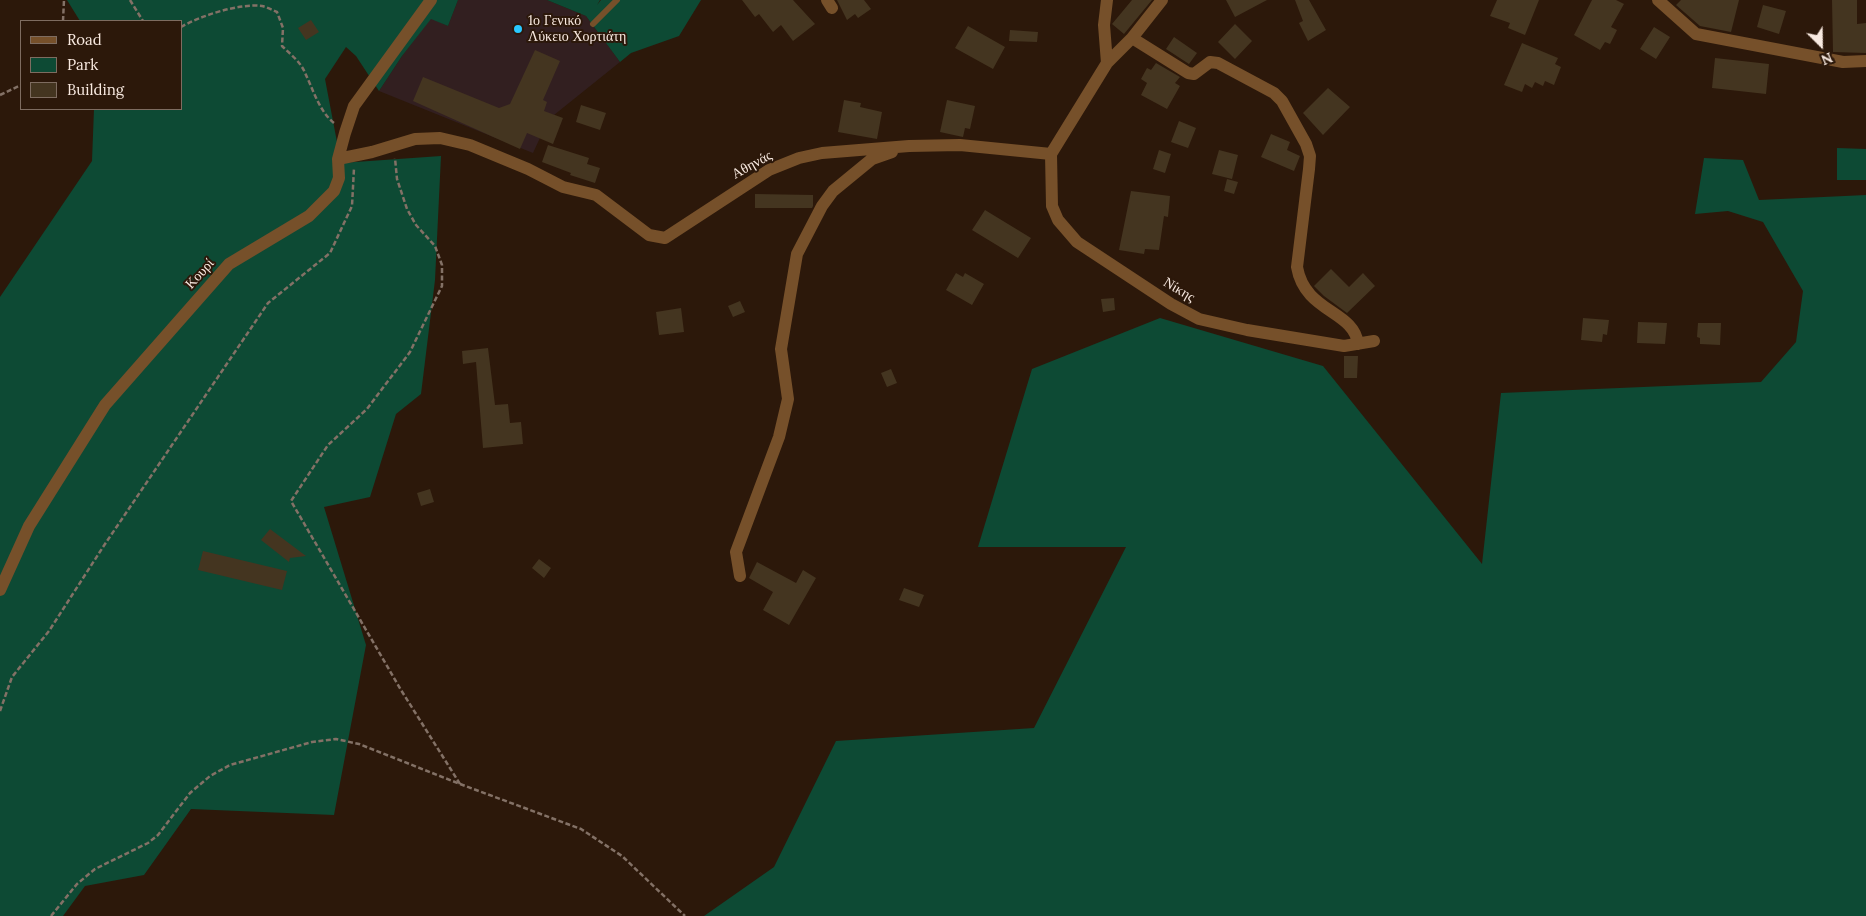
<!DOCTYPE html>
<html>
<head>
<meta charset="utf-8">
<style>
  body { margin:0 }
  #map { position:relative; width:1866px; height:916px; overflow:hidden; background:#2c180a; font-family:Lora,serif }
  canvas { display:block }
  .legend { position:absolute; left:20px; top:20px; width:162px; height:90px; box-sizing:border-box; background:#2c180a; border:1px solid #7e6c60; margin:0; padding:6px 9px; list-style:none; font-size:15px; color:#f8e9e0 }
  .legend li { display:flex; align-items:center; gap:10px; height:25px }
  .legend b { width:25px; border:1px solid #7e6c60 }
  .north { position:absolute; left:1796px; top:20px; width:50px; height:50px; -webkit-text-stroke:4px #2c180a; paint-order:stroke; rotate:157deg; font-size:14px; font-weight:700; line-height:20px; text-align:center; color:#f8e9e0 }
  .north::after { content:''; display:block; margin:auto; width:18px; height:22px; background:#f8e9e0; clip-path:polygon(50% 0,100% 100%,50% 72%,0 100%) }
</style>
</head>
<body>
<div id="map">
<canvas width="1866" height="916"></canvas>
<ul class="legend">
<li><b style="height:6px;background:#76502a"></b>Road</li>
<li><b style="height:14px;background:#0d4a34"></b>Park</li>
<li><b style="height:14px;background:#443520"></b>Building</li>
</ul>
<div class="north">N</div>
</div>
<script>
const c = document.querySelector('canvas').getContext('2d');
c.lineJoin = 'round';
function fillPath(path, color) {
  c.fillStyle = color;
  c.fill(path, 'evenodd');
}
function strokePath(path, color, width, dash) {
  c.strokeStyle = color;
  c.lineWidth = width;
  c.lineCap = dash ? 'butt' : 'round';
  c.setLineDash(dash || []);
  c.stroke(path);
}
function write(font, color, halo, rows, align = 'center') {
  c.font = font + ' Lora,serif';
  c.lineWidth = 4;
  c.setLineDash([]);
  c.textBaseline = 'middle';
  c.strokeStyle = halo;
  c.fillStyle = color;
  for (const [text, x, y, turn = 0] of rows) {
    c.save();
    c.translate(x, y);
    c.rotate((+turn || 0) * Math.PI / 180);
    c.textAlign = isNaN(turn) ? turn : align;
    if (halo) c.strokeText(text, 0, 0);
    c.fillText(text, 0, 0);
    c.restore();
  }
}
const education = new Path2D(`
  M458,0H547L586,16L620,62L554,115L551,114L533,153L379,91L402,56L431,18L448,26Z`);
const green = new Path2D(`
  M67,0H458L448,26L431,19L402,56L379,91L356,56L346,47L325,79L341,163L441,156L435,280L421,394L396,414L370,497L324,507L366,645L334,815L191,809L144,875L85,886L63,916H0V297L92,161L94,109H181V21H80Z
  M547,0H600L597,5L601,0H701L679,36L631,53L620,62L586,16Z
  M1837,148L1866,149V180H1837Z
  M1704,158L1743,160L1759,200L1866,195V916H704L774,867L836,741L1034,728L1126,547H978L1032,369L1160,318L1323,366L1482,564L1501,393L1761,382L1796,342L1803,291L1763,222L1728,211L1695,214Z`);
const building = new Path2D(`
  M742,0H793L815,24L793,41L781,25L773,32L759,14L755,17Z
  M837,0H864L871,9L858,18L855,14L847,20Z
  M1132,0H1152L1124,34L1112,24Z
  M1226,0H1267L1235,17Z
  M1295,0H1309L1326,30L1308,41L1299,23L1303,21Z
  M1497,0H1539L1525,35L1508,28L1510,23L1490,16Z
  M1592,0H1616L1624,4L1611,27L1617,30L1610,44L1605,42L1600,50L1574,35Z
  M1681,0H1739L1731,32L1700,26L1676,5Z
  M1832,0H1857V24L1866,23V53L1833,52Z
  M1763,5L1786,11L1779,34L1757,27Z
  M311,20L319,32L306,40L298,28Z
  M1235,24L1252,41L1235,59L1218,42Z
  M968,26L1005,47L993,69L955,48Z
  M1654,27L1670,37L1656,59L1640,49Z
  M1010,30L1038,32L1037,42L1009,41Z
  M1174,37L1197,53L1189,64L1166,49Z
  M1522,43L1558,58L1555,64L1561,67L1554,85L1545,81L1543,86L1535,82L1532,88L1525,84L1522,92L1504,85Z
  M535,50L560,61L543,100L547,102L544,111L563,118L553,144L527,133L520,149L413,101L423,77L499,108L510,104Z
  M1715,58L1769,64L1766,94L1712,88Z
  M1156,63L1180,77L1175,83L1180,86L1167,109L1141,95L1147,83L1141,79L1147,68L1151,70Z
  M1328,88L1350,107L1323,135L1303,113Z
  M844,100L861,103L860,107L882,112L877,139L838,132Z
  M947,100L975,106L970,129L965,128L963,137L940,132Z
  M581,105L606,113L600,130L576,122Z
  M1179,121L1196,128L1188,148L1171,142Z
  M1271,134L1290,142L1287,150L1300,156L1294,171L1261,157Z
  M548,145L589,158L587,164L600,168L595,183L570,175L571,173L542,162Z
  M1159,150L1171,154L1165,173L1153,169Z
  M1219,150L1238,155L1232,179L1212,174Z
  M1227,179L1238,182L1234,194L1224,191Z
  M1131,191L1170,196L1168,217L1164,216L1159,250L1145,249L1144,254L1119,250Z
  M755,194L813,195V206L812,208H755Z
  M985,210L1031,238L1018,258L972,230Z
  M1331,269L1349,287L1363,273L1375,286L1347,313L1324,296L1314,286Z
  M956,273L963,277L965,273L984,284L972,305L946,290Z
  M1114,298L1115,310L1103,312L1101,299Z
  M740,301L745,312L733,317L728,306Z
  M681,308L684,332L659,335L656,312Z
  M1583,318L1609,320L1607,335L1603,334L1602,342L1581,340Z
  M1638,322L1667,323L1665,344L1637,343Z
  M1698,323H1721L1720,345L1700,344V338L1697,337Z
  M488,348L495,405L508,404L510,423L521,422L523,444L483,448L476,362L463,364L462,351Z
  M1344,356H1358L1357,378H1344Z
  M891,369L897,383L887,387L881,373Z
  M430,489L434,502L421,506L417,493Z
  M270,529L306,556L290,558L289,562L261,540Z
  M203,551L287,571L282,590L198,570Z
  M539,559L551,568L544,578L532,568Z
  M757,562L796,583L803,570L816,578L789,625L763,610L773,592L749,578Z
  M904,588L924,595L919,607L899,600Z`);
const path = new Path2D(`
  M130,0L143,21
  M63,21L64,0
  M181,27C200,16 239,3 262,6C267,7 272,10 277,12L283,28L282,46C290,54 301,62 305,73C313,89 319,111 334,123
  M0,95L21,85
  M0,711L12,677L49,631L103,547L268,303L330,253L352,206L354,168
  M460,784L581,829L622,856L685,916
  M51,916L77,884L95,869L148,843L158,835L190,793L210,776L230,765L312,742L336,739L359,744L460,784L401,690L291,501L328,445L367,409L410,352L442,286V265L435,246L416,225L407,209L397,179L395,158`);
const lane = new Path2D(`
  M593,24L617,0`);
const street = new Path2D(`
  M827,0L832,8
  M1658,0L1696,34L1843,62L1866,61
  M1132,38L1188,73L1194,74L1210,62L1218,63L1274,93L1282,101L1306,144L1310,156L1309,169L1297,267C1305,313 1354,310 1358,344
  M1107,63L1132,38L1162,0
  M1051,154L1052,206L1058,220L1077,242L1171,304L1199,319L1247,330L1344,346L1374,341
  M338,159L372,152L415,139L440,138L470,145L528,169L563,187L596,195L649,235L665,238L769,170L799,158L822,153L909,146L960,145L1051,154L1107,63L1104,25L1107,0
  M740,576L736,552L779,437L788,399L781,349L797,254L822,206L833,191L872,159L892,152
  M0,590L29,526L105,405L229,264L309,216L334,191L339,178L338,159L345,133L354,106L431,0`);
const markers = [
  [518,29,5,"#29c8ff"]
];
const poiNames = [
  ["1ο Γενικό",528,21],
  ["Λύκειο Χορτιάτη",528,37]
];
const streetNames = [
  ["Αθηνάς",752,165,-29],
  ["Κουρί",200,274,-48],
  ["Νίκης",1179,290,31]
];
fillPath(education, '#321f20');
fillPath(green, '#0d4a34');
fillPath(building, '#443520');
strokePath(path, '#837166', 2.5, [5, 2.5]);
strokePath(lane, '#76502a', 6);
strokePath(street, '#76502a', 12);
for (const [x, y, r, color] of markers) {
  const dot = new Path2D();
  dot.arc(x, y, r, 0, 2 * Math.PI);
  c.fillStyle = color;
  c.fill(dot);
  strokePath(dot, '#2c180a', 2);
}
write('14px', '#f8e9e0', '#2c180a', poiNames, 'left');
write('14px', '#f8e9e0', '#2c180a', streetNames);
</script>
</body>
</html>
